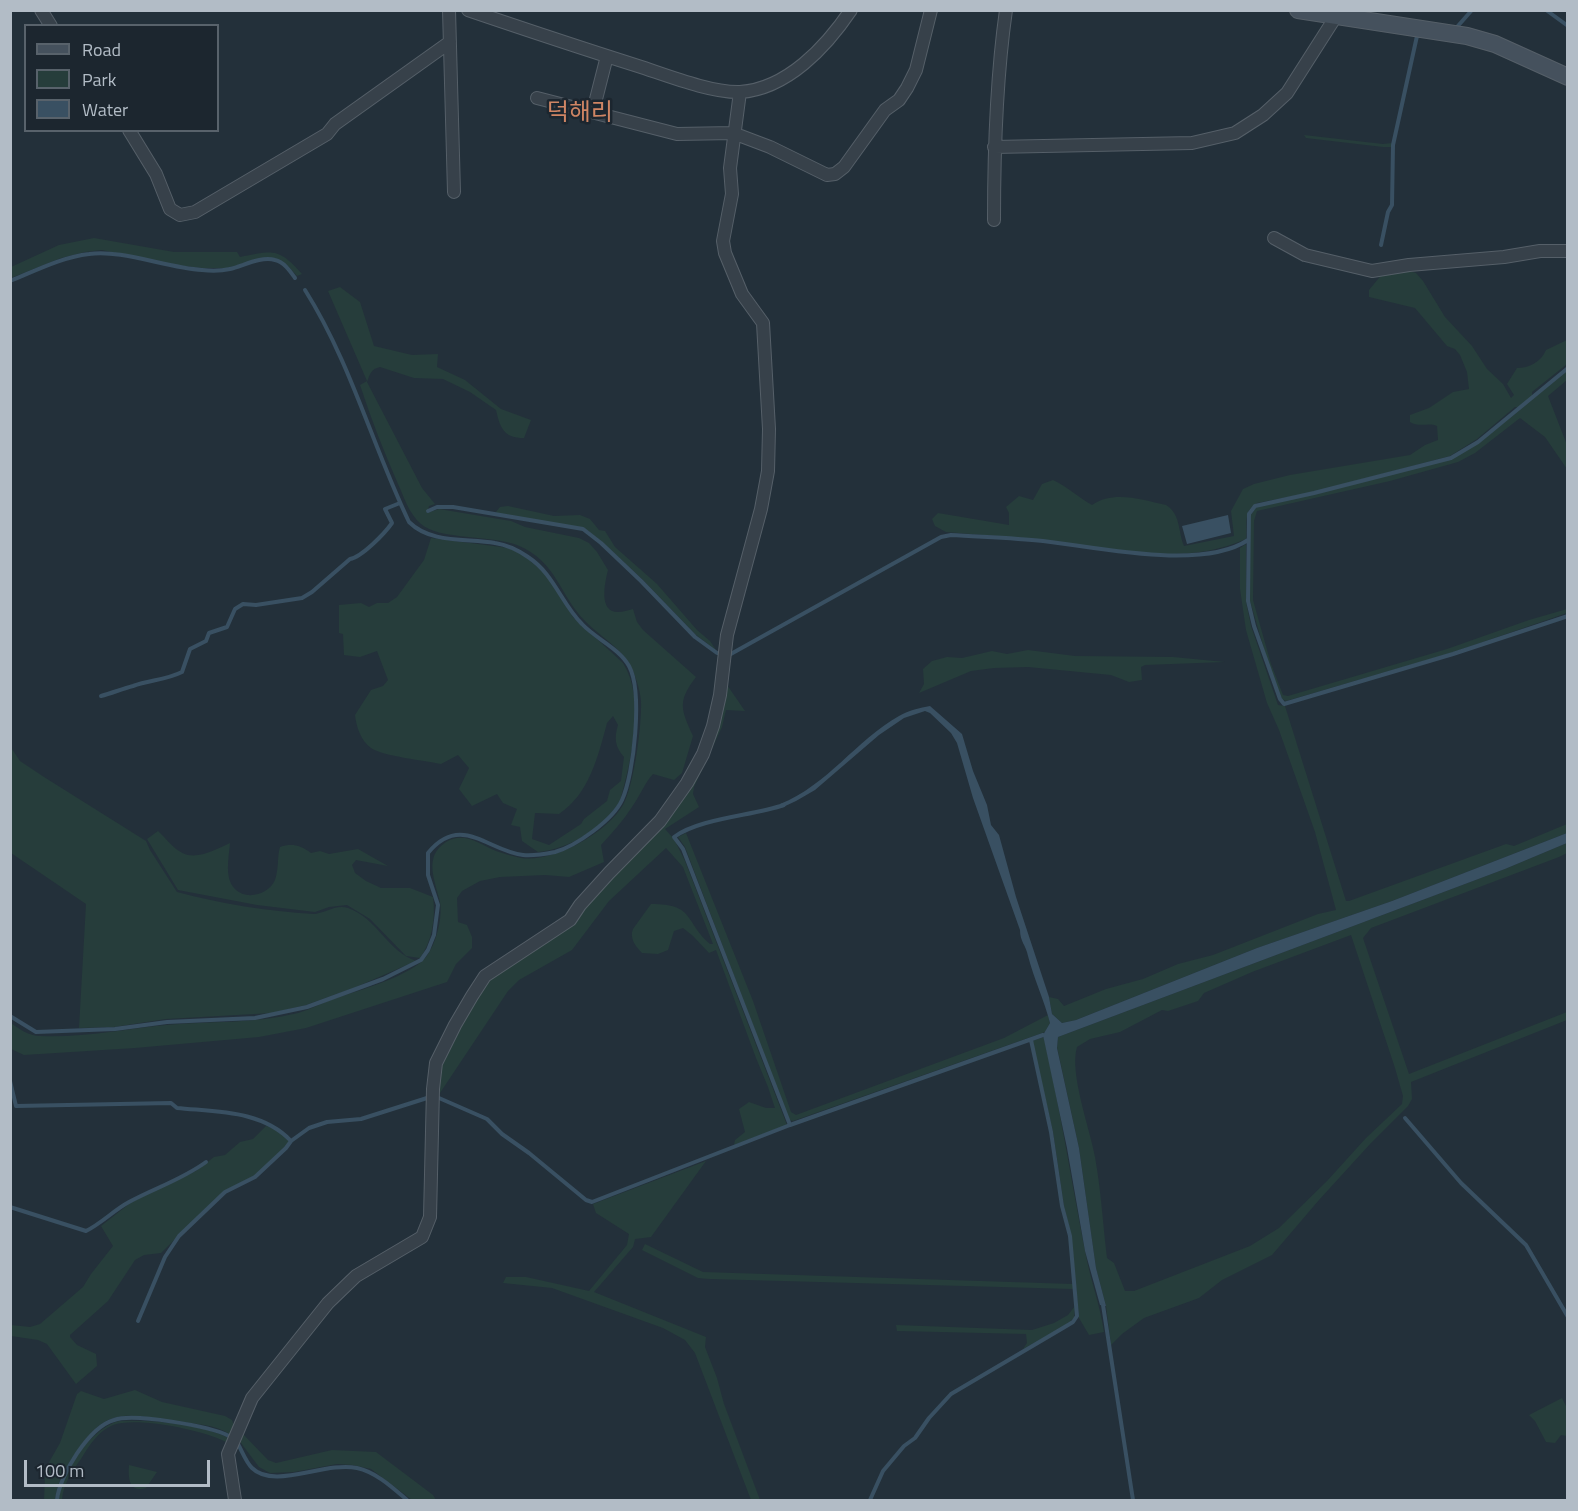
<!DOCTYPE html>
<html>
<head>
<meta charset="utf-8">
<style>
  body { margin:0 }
  #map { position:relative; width:1578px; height:1511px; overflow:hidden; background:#23303a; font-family:"Titillium Web",sans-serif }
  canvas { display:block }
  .frame { position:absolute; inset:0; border:12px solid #b2bcc6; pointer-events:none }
  .legend { position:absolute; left:24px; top:24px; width:195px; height:108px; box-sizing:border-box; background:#1c262f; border:2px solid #58626b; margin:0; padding:8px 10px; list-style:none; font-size:18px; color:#b2bcc6 }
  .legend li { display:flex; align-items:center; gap:12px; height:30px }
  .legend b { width:30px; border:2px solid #58626b }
  .scale { position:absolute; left:24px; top:1460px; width:186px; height:27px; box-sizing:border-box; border:3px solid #b2bcc6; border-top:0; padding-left:8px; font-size:18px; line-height:21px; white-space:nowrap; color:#b2bcc6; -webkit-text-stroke:4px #1c262f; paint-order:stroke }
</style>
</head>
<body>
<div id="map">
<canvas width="1578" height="1511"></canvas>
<div class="frame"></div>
<ul class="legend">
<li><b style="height:8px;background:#45515d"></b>Road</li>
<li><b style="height:16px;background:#263d3b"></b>Park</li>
<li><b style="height:16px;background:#395062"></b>Water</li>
</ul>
<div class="scale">100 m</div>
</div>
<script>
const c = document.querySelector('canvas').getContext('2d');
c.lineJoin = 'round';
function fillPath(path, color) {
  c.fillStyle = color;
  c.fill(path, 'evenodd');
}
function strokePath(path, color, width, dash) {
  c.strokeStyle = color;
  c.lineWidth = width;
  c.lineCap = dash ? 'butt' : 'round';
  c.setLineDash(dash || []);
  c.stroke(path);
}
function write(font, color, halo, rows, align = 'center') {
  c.font = font + ' "Titillium Web","Noto Sans KR",sans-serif';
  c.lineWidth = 5;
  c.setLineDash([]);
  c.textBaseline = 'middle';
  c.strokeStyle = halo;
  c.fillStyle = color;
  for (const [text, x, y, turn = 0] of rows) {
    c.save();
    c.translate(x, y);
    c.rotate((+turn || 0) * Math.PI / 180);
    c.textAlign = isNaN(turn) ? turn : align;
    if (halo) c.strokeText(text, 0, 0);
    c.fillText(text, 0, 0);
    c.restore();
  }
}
const green = new Path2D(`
  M1304,135L1383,144L1392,143L1391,147H1383L1306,138Z
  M94,238L174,252H237L240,257C273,251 278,247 302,274L297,276L287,265L275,258H263L227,268H202L158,263L102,250L85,252L61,258L11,278V267L59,245Z
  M1409,271L1416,273L1423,281L1445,317L1472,346L1487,369L1503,384L1511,398L1514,395L1507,384L1517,368C1529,368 1541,362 1546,350L1567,340V364L1532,392V396L1535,397L1567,371V380L1548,396L1567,445V469L1545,437L1520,418L1475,453L1458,462L1390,481L1257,511L1254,521L1253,600L1271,664L1283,695L1288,696L1447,649L1529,620L1567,609V613L1451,653L1286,701L1282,699L1269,666L1250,601V521L1251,515L1256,507L1314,494L1450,459L1480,442L1520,410L1518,407H1515L1477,439L1450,456L1314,492L1257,503C1242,512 1248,525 1246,539C1182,568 1108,547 1042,540C1010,536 978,535 946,532L935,526L932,519L938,513L1009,525V513L1006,507L1019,496L1033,500L1042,484L1053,480C1068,487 1078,497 1092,505C1114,490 1142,500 1166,505C1181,514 1178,532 1184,546L1234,536L1231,511L1243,489L1254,484L1290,475L1410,455L1425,445L1438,440L1437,426C1428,422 1420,428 1410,422V415L1429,408L1453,392L1469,389L1467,372L1460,355L1455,349L1447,346L1415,308L1369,297V290L1383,273Z
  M340,287L360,302L374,346L412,355L438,354L437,367L465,380L501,409L531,420L524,438C504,438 500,428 496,410L470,392L443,379L414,378L380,367C371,369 370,374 367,382L422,488L435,504L429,506L427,513L439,509L511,521L525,527L579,538L589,543L597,552L608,570C605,582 598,612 618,612C623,612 628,610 633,609L637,622L643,630L696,677C677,702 681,709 693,736L682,773L674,780L653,774C644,784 640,796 632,807C623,821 612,833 601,845L604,862L569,877L545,875L500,877L480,881L462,891L457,898L458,922L467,925L472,937V948L456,964L447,982L306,1028L259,1037L135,1048L24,1055L11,1049V1023C19,1029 29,1036 40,1036C82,1038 125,1029 166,1025C210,1021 254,1024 298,1013C308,1010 318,1005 328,1001C358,990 394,982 420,963C435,952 443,919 440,902C435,880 423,857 446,842C464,831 479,844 496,851C504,854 513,856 521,858C553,863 607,833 623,805C634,786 642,724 641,701C640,689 635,674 629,663C619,647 600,636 586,622C558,594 558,562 517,545C491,535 439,540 421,524C409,514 404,497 398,484C384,452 371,419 360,385L367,381L328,291Z
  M508,506L554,516L580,515L590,519L599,530L605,531L615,547L657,584L697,630L710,641L716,650L696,635L642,579L602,542L584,528L495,513L500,507Z
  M431,538L509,548L522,554L549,577L573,617L623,663C646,698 631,762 620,801C603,828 570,849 538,852L522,841L520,827L511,825L517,809L503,803L497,794L472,806L459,789L469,768L458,755L441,764C427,761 382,756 371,748C361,741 356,726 355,715L371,690L383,686L388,680L377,651L360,657L344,655L343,634L339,633V605L361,603L369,607L377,603H388L397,597L424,560ZM613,716L618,725C614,738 615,747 624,757L621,781L610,790L607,801L584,819L581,824L549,845L532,839L535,813L559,814C589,794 598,757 607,723Z
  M1246,544V602L1251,626L1278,705L1285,706L1346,901H1349L1506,844L1514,846L1567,824V833L1392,901L1257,948L1076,1020L1062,1023L1052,1014L1049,997L1058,999L1064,1006L1106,989L1143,979L1178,964L1213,955L1318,914L1336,910L1315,832L1279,730L1267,703L1246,630L1240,589V548Z
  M1028,650L1075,656L1173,657L1225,662L1145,665L1141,667L1142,680L1129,682L1111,675L1028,667L994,668L971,671L919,693L924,684L923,669L932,661L947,657L962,658L992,651L1007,654Z
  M725,682L745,711L726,710L722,727L694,787L693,794L699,807L665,829L674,839L685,861L787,1125L734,1145L735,1140L745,1132L739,1109L749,1102L766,1108H775L768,1087L756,1058L716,950L709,953L693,936L683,928L674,931L668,950L658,954L642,953C636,947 629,938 633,929L651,904C695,904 684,921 710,944H713L683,867L666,848L609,901L572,950L519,980L508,991L438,1096V1064L486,980L560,933L688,785Z
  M12,749L20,761L44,777L146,841L150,850L177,892C221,904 268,911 313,914C325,914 335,904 348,908C377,918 387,951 416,961L356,987L306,1005L272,1013L166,1019L114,1027L79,1028L86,904L11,853Z
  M158,831C165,837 171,846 179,851C194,862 215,850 230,843C229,857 224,878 235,889C247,901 269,894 275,880C279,869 277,857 280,847C292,843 300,845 311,853L320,851L329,854L358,849L388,866L356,860L352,865L355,873L366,881L381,888H410L433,897C436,917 432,942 420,958L406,956L370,919L347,905L329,907L315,912L257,905L178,890L147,839Z
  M686,833L753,1001L791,1112L796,1115L1004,1038L1048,1015L1050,1023L1045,1032L793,1121L789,1120L685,847L678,837Z
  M1567,843V853L1559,857L1371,928L1363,938L1409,1074L1567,1012V1020L1411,1082L1412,1099L1408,1106L1371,1143L1319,1200L1272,1255L1222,1280L1199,1298L1144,1318L1122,1334L1111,1345L1106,1306L1096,1268L1079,1148L1057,1047L1058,1037L1505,869ZM1351,935L1395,1068L1403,1096L1402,1104L1366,1138L1327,1181L1279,1228L1250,1246L1134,1291H1125L1114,1263L1107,1258C1103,1225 1101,1190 1095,1157C1090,1129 1069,1073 1077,1047L1090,1039L1120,1032L1162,1010L1168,1011L1198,1001L1204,993L1252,972Z
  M1044,1037C1060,1108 1071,1180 1085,1251C1090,1279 1100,1304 1104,1332L1089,1335L1079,1318L1071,1235L1064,1206L1053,1132L1032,1041Z
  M266,1126L279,1130L289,1141L286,1146L254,1176L224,1191L161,1253L144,1255L135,1260L108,1301L70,1335V1337L77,1345L96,1354L97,1366L76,1384L47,1344L38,1340L11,1336V1325L30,1327L40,1324L83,1287L91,1274L113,1246L101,1226L129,1204L144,1195L196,1171L214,1157L225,1155L240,1142L253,1139Z
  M706,1161L651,1237L635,1239L633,1247L594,1292L706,1337L705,1347L717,1378L724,1404L760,1500H751L695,1353L685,1340L663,1328L552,1288L503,1283L506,1277H526L589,1291L627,1245L629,1234L596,1213L593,1204Z
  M645,1244L703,1272L1073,1284V1289L710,1279L698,1278L642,1250Z
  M1075,1306L1074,1318L1063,1327L1023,1349L1027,1343L1026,1334L897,1331L896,1325L1032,1330L1054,1323L1068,1315Z
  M135,1390L162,1402L225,1416L232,1420L236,1431L233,1437C220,1425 197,1424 180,1422C126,1415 108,1404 75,1454C65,1469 57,1482 55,1500H44L45,1474L48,1464L60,1443L77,1394L81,1391L104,1399Z
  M1562,1398L1567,1408V1436L1561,1435L1555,1443L1546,1442L1535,1421L1529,1415Z
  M119,1421C155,1420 196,1423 229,1438L226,1442C204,1430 136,1416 113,1425C98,1431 89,1446 81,1459C72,1471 63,1484 62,1500H59C59,1473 93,1427 119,1421Z
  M242,1433L268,1460L276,1463L332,1450L376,1452L433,1495L436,1500H412L371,1469L353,1465L337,1464L294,1472L270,1473L259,1467L238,1439Z
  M129,1465L157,1472L146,1488C129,1493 128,1478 129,1465Z`);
const water = new Path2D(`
  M1228,515L1231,533L1187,544L1182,526Z
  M930,706L962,734L973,771L987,805L991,825L999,835L1016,897L1049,997L1052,1014L1062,1023L1076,1020L1257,948L1392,901L1567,833V843L1505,869L1058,1037L1057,1048L1079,1148L1096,1268L1106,1306L1100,1305L1085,1251L1067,1148L1043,1035L1050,1023C1044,1000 1034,979 1028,956C1026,945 1020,942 1020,930L973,798L957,743L951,733L930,713L925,711L904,718L879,735L815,790L796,801L781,808L780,804C828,785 856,740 899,716C909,710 920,708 930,706Z`);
const stream = new Path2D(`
  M1546,10L1568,26
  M1457,27L1472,10
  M1381,245L1388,212L1392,205L1393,145L1417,36H1419
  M10,281C35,271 62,257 89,254C121,249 167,268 202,270C211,271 221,271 230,269C243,266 261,256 275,260C284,262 290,271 295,278
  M1568,368L1478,442L1451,458L1314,493L1255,506L1249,514L1248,601L1254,626L1280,699L1284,704L1453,654L1568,616
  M428,511L437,507H453L583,529L601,543L641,581L695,637L717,653
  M729,655L941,537L951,535C981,537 1013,538 1043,541C1096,547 1202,571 1248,540
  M101,696C112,693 122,689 133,686C150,680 166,680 182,672L190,649L206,641L209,633L227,627L235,609L243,604L256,605L302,598L312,592L350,559C362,557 385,533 392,523L385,509L400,503
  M784,805C752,816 700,818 674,837L683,849L790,1125
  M10,1016L36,1032L115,1029L167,1022L255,1018L307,1007L383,979L421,960L428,950L434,935L438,905L428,875V853C461,813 488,851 523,855C533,856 545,854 555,852C576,846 613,820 622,800C634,774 643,692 629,666C619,648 596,639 582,624C561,603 554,574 528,557C518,550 508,545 495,543C467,538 431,544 409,522C372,445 351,363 305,290
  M10,1081L16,1106L171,1103L177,1108C216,1112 262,1110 291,1141
  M1405,1118L1461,1183L1526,1245L1568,1317
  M10,1207L86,1231C102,1223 114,1210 129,1202C155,1188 183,1179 206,1162
  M1103,1305L1133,1500
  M138,1321L165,1257L179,1236L225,1192L255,1177L286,1148L291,1141L309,1128L327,1122L361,1119L427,1098H439L487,1119L502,1134L529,1153L586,1200L592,1202L790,1125L1043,1035
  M238,1444C242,1451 246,1462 252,1468C274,1490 325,1461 357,1468C376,1472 393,1488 407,1500
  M57,1500C59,1476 89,1427 114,1420C134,1413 210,1426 229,1436
  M870,1500L883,1471L904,1446L915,1438L929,1418L951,1394L1063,1328L1073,1322L1077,1316L1070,1236L1062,1206L1051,1132L1031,1040`);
const street = new Path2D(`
  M41,10L51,26
  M449,10L454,192
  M468,10C524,29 581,48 638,66C666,75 711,93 740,92C787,89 826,47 851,10
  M537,98L677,134L733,133L770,147L827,175L835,174L844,167L885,110L899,100L907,88L916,70L931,10
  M593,111L607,56
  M129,130L156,174L170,209L180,215L195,212L327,134L335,124L450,42
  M994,147L1192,143L1235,133L1263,115L1287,93L1340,10
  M994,220C994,150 996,80 1006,10
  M1274,238L1305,255L1372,271L1409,265L1504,257L1540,251H1568
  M235,1500L228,1454L252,1398L328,1303L356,1276L422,1237L430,1217L433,1089L436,1063L455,1025L472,996L485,976L570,920L580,905L609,873L660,821L687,783L703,754L713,726L720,695L727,635L761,509L768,471L769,429L763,323L742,294L725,253L723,241L732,194L730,168L740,92`);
const secondary = new Path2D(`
  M1298,10L1467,36L1495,44L1568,77`);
const quarterNames = [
  ["덕해리",580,114]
];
fillPath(green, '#263d3b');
fillPath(water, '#395062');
strokePath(stream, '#395062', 4);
strokePath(street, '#555f68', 14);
strokePath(secondary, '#555f68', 18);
strokePath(street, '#37414a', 12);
strokePath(secondary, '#45515d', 16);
write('24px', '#cf8564', '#1c262f', quarterNames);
</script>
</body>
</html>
